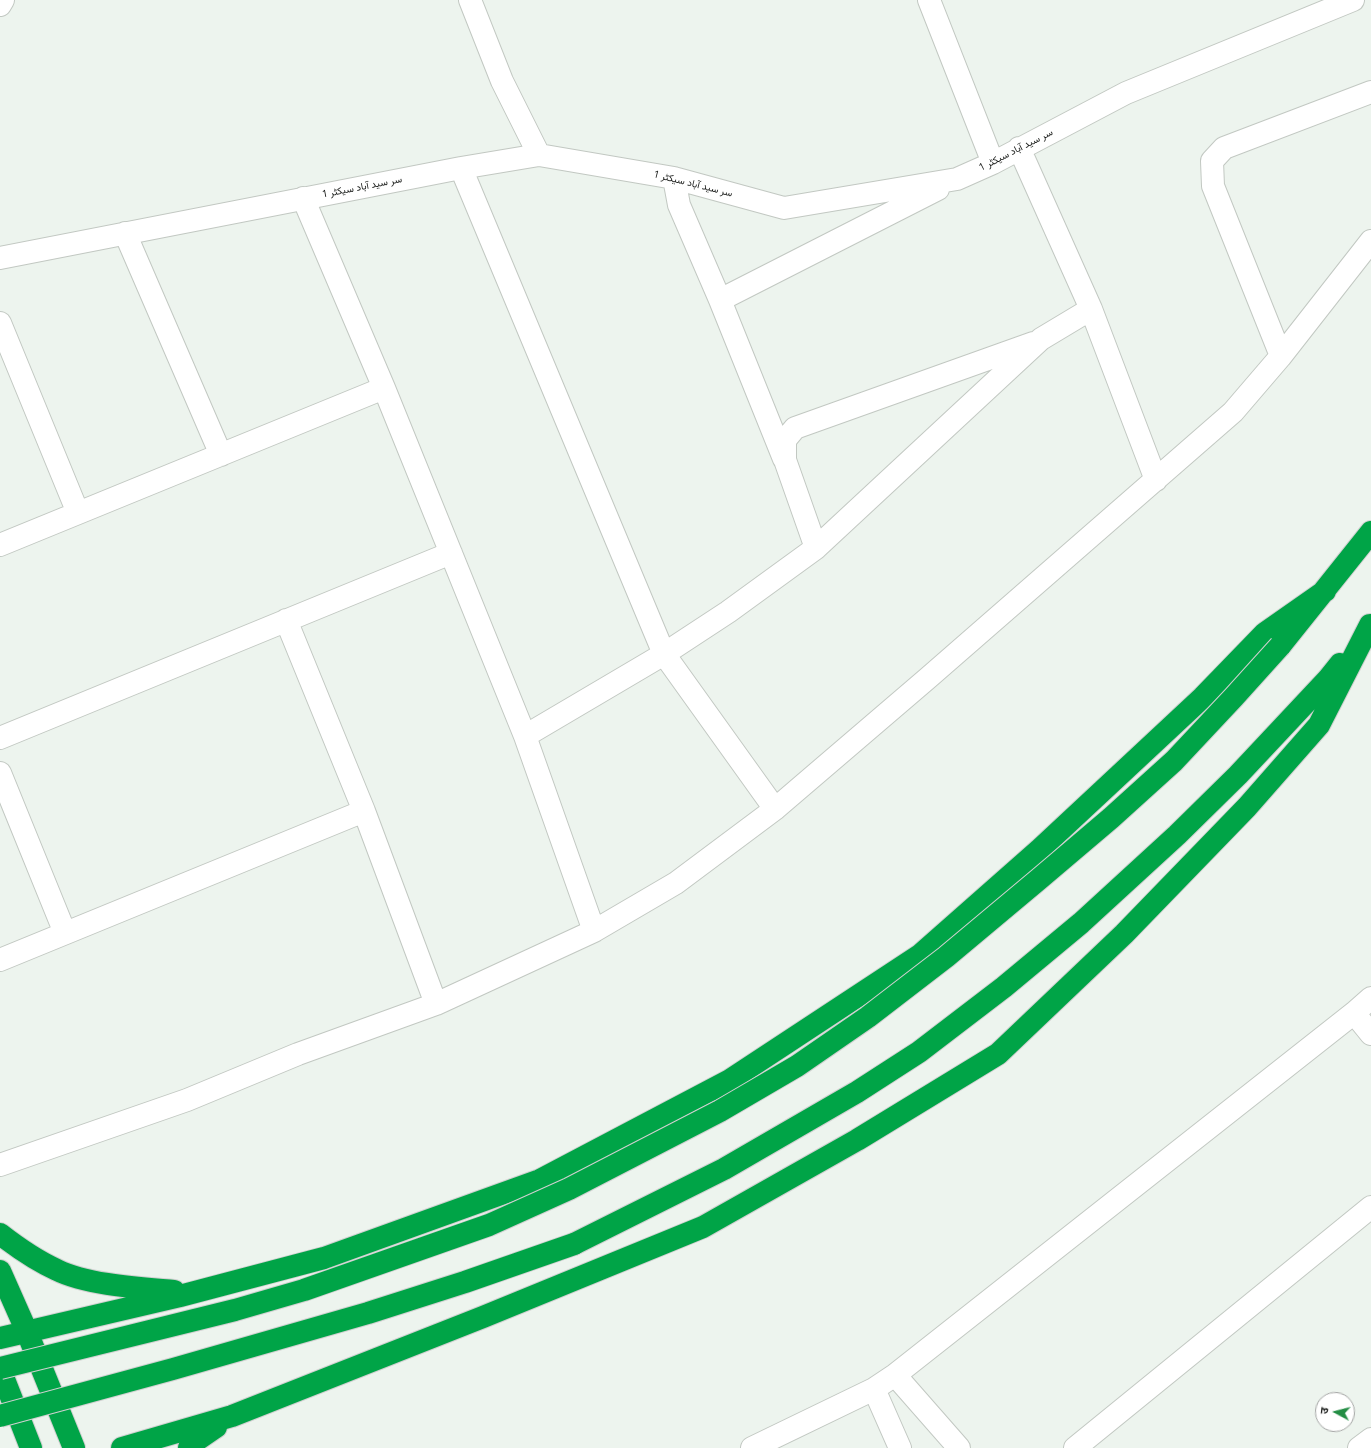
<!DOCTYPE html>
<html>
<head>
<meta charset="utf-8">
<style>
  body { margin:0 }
  #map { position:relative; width:1371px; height:1448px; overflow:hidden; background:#edf4ee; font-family:"Noto Sans","Noto Sans Devanagari",sans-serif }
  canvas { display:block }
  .north { position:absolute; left:1315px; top:1392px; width:40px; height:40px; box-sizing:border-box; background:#fff; border:1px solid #a3a4a3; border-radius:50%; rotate:277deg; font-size:11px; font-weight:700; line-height:16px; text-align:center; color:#191b19 }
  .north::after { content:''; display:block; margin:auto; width:14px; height:18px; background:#238d44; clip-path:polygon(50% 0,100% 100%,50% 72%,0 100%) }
</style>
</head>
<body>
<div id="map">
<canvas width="1371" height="1448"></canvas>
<div class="north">उ</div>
</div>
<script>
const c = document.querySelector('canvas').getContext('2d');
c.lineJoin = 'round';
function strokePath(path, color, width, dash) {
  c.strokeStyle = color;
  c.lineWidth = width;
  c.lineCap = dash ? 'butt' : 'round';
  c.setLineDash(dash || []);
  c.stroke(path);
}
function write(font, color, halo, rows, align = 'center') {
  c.font = font + ' "Noto Sans",Vazirmatn,sans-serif';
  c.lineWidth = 3;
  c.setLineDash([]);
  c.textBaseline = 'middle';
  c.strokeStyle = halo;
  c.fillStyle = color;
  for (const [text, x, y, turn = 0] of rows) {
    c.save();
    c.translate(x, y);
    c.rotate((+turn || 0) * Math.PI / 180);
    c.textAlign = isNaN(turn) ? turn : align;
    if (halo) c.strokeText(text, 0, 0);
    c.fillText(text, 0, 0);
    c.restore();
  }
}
const minor = new Path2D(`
  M470,0L502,81L539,155
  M929,0L993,163
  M0,5L3,0
  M1019,148L1091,309L1156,480
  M461,168L664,654L775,809
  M674,178L679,205L720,300L784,459
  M303,198L384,388L525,736L594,931
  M125,233L221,455
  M0,258L461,168L539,155L674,178L784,208L957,179L993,163L1126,93L1353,0
  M720,300L938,189
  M0,323L78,513
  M1281,356L1213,186L1212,161L1224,148L1371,92
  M0,545L384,388
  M816,548L785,460V440L795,428L1033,343
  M286,620L364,811L436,1004
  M525,736L664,654L728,612L816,548L1041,339L1091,309
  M0,738L451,553
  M0,773L65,933
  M0,960L364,811
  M1354,1013L1371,1034
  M0,1165L187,1100L298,1054L436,1004L594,931L676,883L775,809L928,678L1233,412L1281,356L1371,241
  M895,1375L959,1448
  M874,1389L900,1448
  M752,1448L874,1389L895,1375L1354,1013L1371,998
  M1075,1448L1371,1207
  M1359,1448L1371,1439`);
const highway = new Path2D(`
  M1280,646L1371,532
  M0,1234C18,1248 37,1261 57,1270C87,1285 141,1288 174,1291
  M574,1244L724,1169L857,1092L919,1052L1004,987L1081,923L1177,835L1238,775L1328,679L1340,664
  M0,1271L27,1332L74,1448
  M0,1338L180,1296L324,1258L540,1180L730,1080L920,955L1039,850L1203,697L1265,633L1325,591
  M0,1369L31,1448
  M122,1448L232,1416L483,1317L703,1227L857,1140L998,1054L1124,934L1247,807L1319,725L1370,625
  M189,1448L197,1440L216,1427`);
const highwayBridge = new Path2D(`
  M0,1368L235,1310L304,1290L489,1225L569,1189L720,1111L797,1066L868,1017L946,957L1038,880L1111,818L1174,761L1234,697L1280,646
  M0,1416L173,1369L368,1313L465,1282L574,1244`);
const streetNames = [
  ["سر سید آباد سیکٹر 1",1016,150,-27],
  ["سر سید آباد سیکٹر 1",693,184,14],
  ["سر سید آباد سیکٹر 1",362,187,-11]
];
strokePath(minor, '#c2c8c2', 24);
strokePath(highway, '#d1d1d1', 24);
strokePath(minor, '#fff', 22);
strokePath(highway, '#00a447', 22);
strokePath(highwayBridge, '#d1d1d1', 24, []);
strokePath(highwayBridge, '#00a447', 22);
write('10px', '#191b19', '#fff', streetNames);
</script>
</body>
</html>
